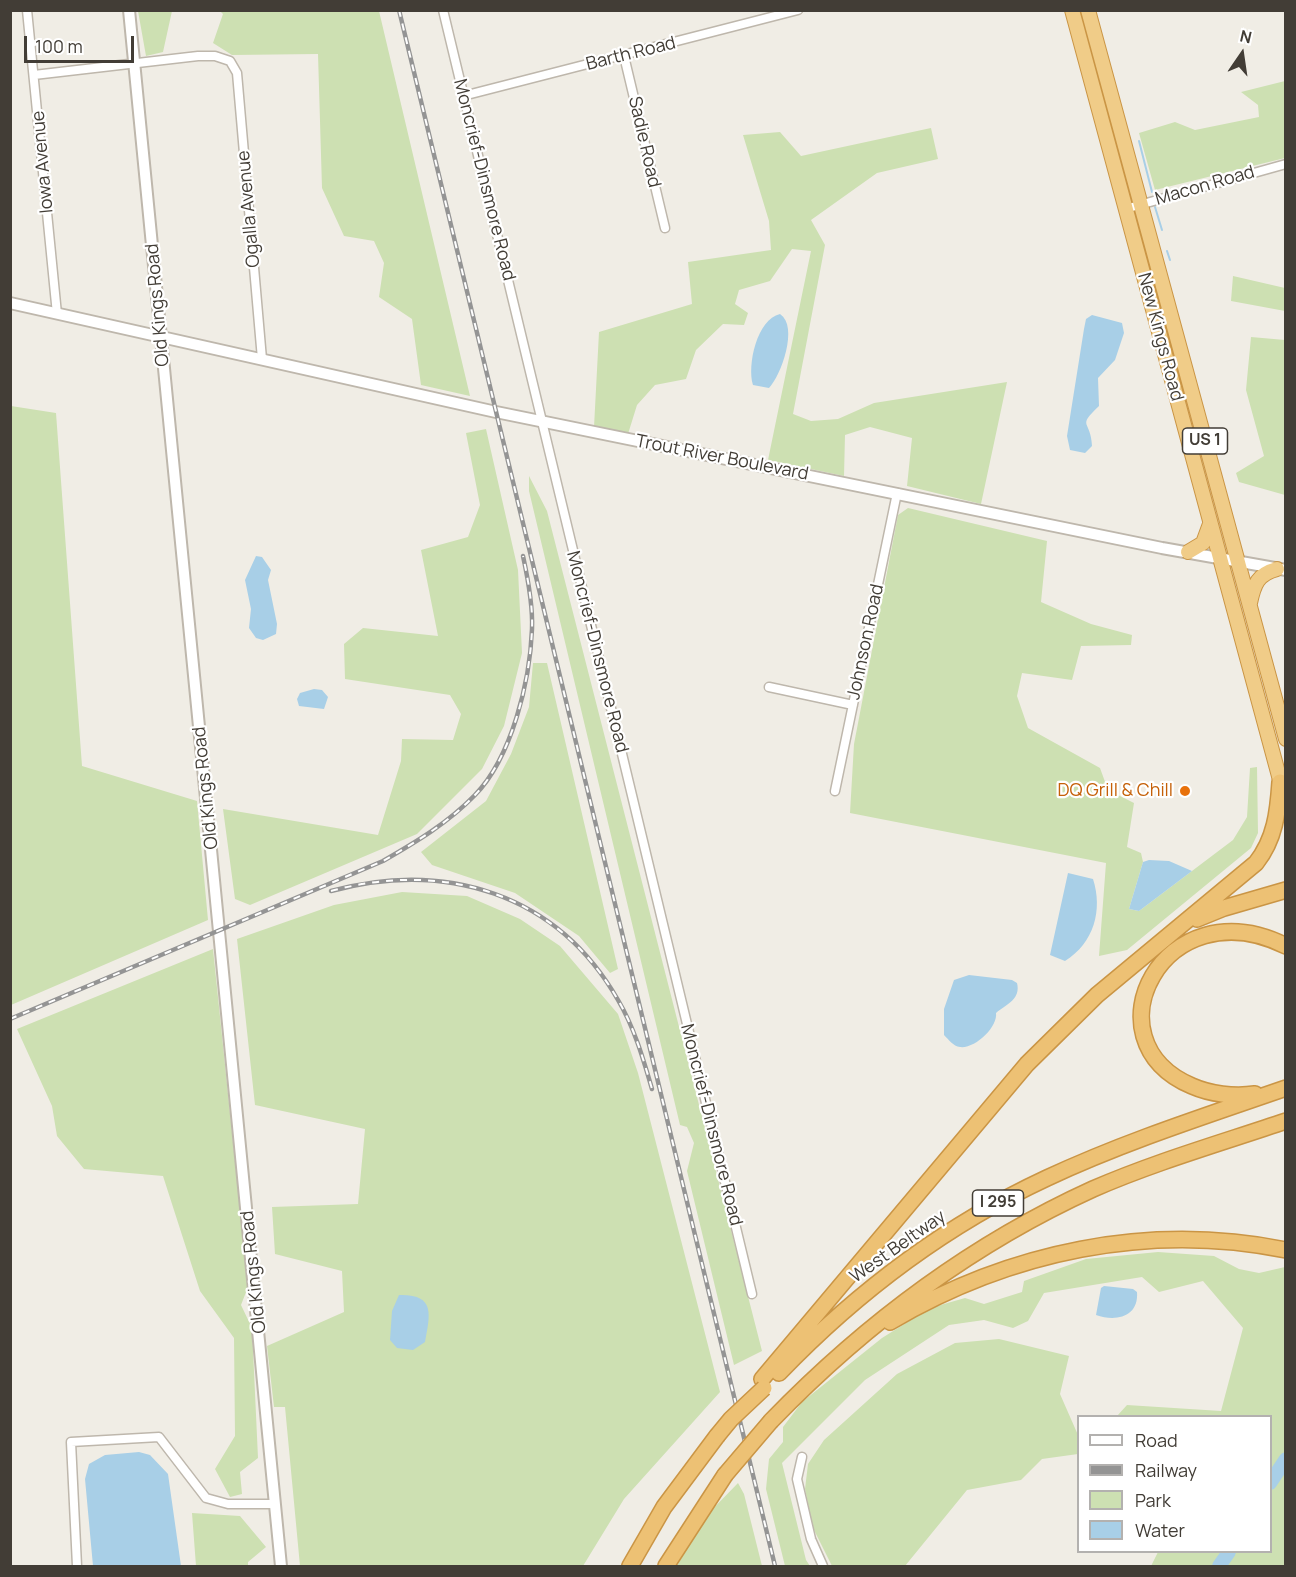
<!DOCTYPE html>
<html>
<head>
<meta charset="utf-8">
<style>
  body { margin:0 }
  #map { position:relative; width:1296px; height:1577px; overflow:hidden; background:#f0ede5; font-family:Manrope,sans-serif }
  canvas { display:block }
  .frame { position:absolute; inset:0; border:12px solid #423d36; pointer-events:none }
  .legend { position:absolute; left:1077px; top:1415px; width:195px; height:138px; box-sizing:border-box; background:#fff; border:2px solid #b3b1af; margin:0; padding:8px 10px; list-style:none; font-size:18px; color:#423d36 }
  .legend li { display:flex; align-items:center; gap:12px; height:30px }
  .legend b { width:30px; border:2px solid #b3b1af }
  .north { position:absolute; left:1212px; top:24px; width:60px; height:60px; -webkit-text-stroke:4px #fff; paint-order:stroke; rotate:13deg; font-size:16px; font-weight:700; line-height:24px; text-align:center; color:#423d36 }
  .north::after { content:''; display:block; margin:auto; width:21px; height:27px; background:#423d36; clip-path:polygon(50% 0,100% 100%,50% 72%,0 100%) }
  .scale { position:absolute; left:24px; top:36px; width:110px; height:27px; box-sizing:border-box; border:3px solid #423d36; border-top:0; padding-left:8px; font-size:18px; line-height:21px; white-space:nowrap; color:#423d36; -webkit-text-stroke:4px #fff; paint-order:stroke }
</style>
</head>
<body>
<div id="map">
<canvas width="1296" height="1577"></canvas>
<div class="frame"></div>
<ul class="legend">
<li><b style="height:8px;background:#fff"></b>Road</li>
<li><b style="height:8px;background:#949494"></b>Railway</li>
<li><b style="height:16px;background:#cde0b2"></b>Park</li>
<li><b style="height:16px;background:#a8cfe7"></b>Water</li>
</ul>
<div class="north">N</div>
<div class="scale">100 m</div>
</div>
<script>
const c = document.querySelector('canvas').getContext('2d');
c.lineJoin = 'round';
function fillPath(path, color) {
  c.fillStyle = color;
  c.fill(path, 'evenodd');
}
function strokePath(path, color, width, dash) {
  c.strokeStyle = color;
  c.lineWidth = width;
  c.lineCap = dash ? 'butt' : 'round';
  c.setLineDash(dash || []);
  c.stroke(path);
}
function write(font, color, halo, rows, align = 'center') {
  c.font = font + ' Manrope,sans-serif';
  c.lineWidth = 4.5;
  c.setLineDash([]);
  c.textBaseline = 'middle';
  c.strokeStyle = halo;
  c.fillStyle = color;
  for (const [text, x, y, turn = 0] of rows) {
    c.save();
    c.translate(x, y);
    c.rotate((+turn || 0) * Math.PI / 180);
    c.textAlign = isNaN(turn) ? turn : align;
    if (halo) c.strokeText(text, 0, 0);
    c.fillText(text, 0, 0);
    c.restore();
  }
}
const green = new Path2D(`
  M138,11H172L163,52L146,56Z
  M220,11H379L470,396L421,385L412,319L379,297L384,263L374,241L344,236L322,188L318,54L232,55L213,43L223,14Z
  M1285,81V158L1155,190L1139,133L1175,122L1195,130L1259,117L1258,105L1241,92Z
  M931,128L938,159L877,173L811,220L825,245L793,414L811,421L838,419L874,403L1007,382L981,504L907,486L912,438L870,427L845,435L844,476L768,460L811,251L792,249L770,281L739,290L735,304L748,313L744,325L723,324L696,350L686,379L655,385L637,405L628,434L594,427L599,332L692,304L688,262L771,250L769,221L743,135L780,132L801,156Z
  M1233,276L1285,288V311L1231,301Z
  M1251,337L1285,340V495L1239,482L1236,473L1264,456L1246,390Z
  M11,406L56,413L82,766L197,801L208,920L11,1005Z
  M486,429L518,570L522,653L504,726L482,769L417,834L250,905L235,899L223,809L378,835L401,761L402,739L453,740L461,714L450,695L345,679L344,644L363,628L438,636L421,550L468,537L480,505L466,433Z
  M529,476L547,511L762,1351L734,1365L687,1171L694,1143L687,1127L680,1125L529,491Z
  M908,508L1047,541L1041,602L1091,624L1132,635L1131,645L1081,646L1072,680L1022,673L1017,696L1028,728L1100,768L1108,790L1134,803L1127,847L1141,853L1143,862L1129,909L1139,911L1233,840L1247,817L1250,768L1257,767L1258,833L1251,848L1127,950L1099,956L1106,863L850,813L854,744L898,515Z
  M533,663H547L618,969L610,973L579,936L515,893L432,865L421,852L486,801L511,754L529,707Z
  M402,892L467,896L520,919L560,946L618,1014L638,1073L720,1392L624,1499L583,1566H300L285,1407H274L267,1346L344,1312L342,1271L275,1254L272,1207L358,1204L365,1129L255,1105L237,939L334,905Z
  M213,949L248,1287L241,1305L252,1328L258,1458L240,1472L242,1494L230,1497L215,1469L235,1436L234,1338L200,1291L163,1176L84,1169L57,1136L52,1106L17,1029Z
  M1158,1252L1214,1256L1239,1269L1259,1273L1285,1267V1566H1151L1158,1552H1270V1416H1117L1127,1405L1221,1411L1243,1328L1203,1281L1159,1292L1142,1277L1044,1293L1028,1321L1013,1328L984,1320L949,1325L865,1380L782,1463L806,1560L810,1566H785L766,1489L769,1459L783,1442V1427L802,1402L882,1338L930,1308L965,1298L984,1304L1022,1292L1024,1281L1086,1259Z
  M999,1339L1069,1356L1060,1394L1078,1435V1454L1042,1459L1021,1480L967,1490L905,1566H832L813,1528L805,1489L808,1464L824,1440L897,1374L955,1343Z
  M738,1483L744,1494L762,1566H677L702,1520Z
  M192,1513L240,1516L266,1547L248,1562V1566H196Z`);
const water = new Path2D(`
  M780,314C799,326 781,376 769,388L753,385C747,365 757,319 780,314Z
  M1092,315L1122,323L1124,333L1115,360L1098,378L1099,406C1076,428 1091,419 1092,446L1085,453L1070,450L1067,436L1084,329L1086,319Z
  M256,556L262,557L271,570L268,580L277,624L276,634L263,640L256,638L249,628L251,609L245,580Z
  M314,689L322,690L328,697L324,709L299,706L297,699L300,693Z
  M1149,860L1169,861L1192,871L1139,911L1129,909L1143,862Z
  M1068,873L1093,879C1103,910 1094,943 1065,961L1050,955Z
  M969,975L1012,980L1017,983C1021,999 1007,1004 996,1013C998,1027 975,1049 960,1047C953,1046 949,1040 944,1035V1009L954,980Z
  M1104,1286L1133,1289L1137,1292C1139,1317 1116,1322 1096,1315L1101,1288Z
  M399,1295C436,1294 430,1315 425,1342L413,1350L397,1348L390,1340L392,1311Z
  M139,1452L150,1455L168,1474L181,1566H93L85,1479L89,1464L105,1455Z`);
const stream = new Path2D(`
  M1139,141L1152,192
  M1155,207L1162,230
  M1167,251L1170,260`);
const river = new Path2D(`
  M1270,1483L1286,1459
  M1219,1566L1229,1552`);
const minor = new Path2D(`
  M27,10L57,314
  M443,10L752,1294
  M624,56L665,228
  M34,75L198,56H215L230,61L237,73L262,359
  M463,96L798,10
  M1125,209L1286,164
  M769,687L853,705
  M835,791L897,493
  M802,1457L797,1479L811,1539L823,1566
  M77,1566L71,1442L159,1437L206,1498L228,1504H274`);
const tertiary = new Path2D(`
  M129,10L281,1566
  M10,303L496,412L1162,548L1286,570`);
const trunk = new Path2D(`
  M1072,10L1283,791
  M1088,10L1286,739
  M1188,552L1203,543L1210,524
  M1250,603C1254,584 1258,574 1277,569`);
const motorway = new Path2D(`
  M1197,919L1224,908L1286,890
  M1255,1094C1234,1097 1210,1094 1192,1086C1084,1040 1164,885 1286,946
  M890,1322C1009,1252 1148,1222 1286,1250
  M779,1373C856,1293 946,1225 1047,1178C1124,1142 1205,1116 1286,1088
  M762,1379L1027,1064L1097,995L1256,863C1275,839 1278,812 1280,782
  M771,1421C864,1325 970,1245 1093,1189C1155,1162 1221,1143 1286,1121
  M630,1566L664,1507L717,1436
  M666,1566L725,1475`);
const rail = new Path2D(`
  M399,10L775,1566
  M331,891C445,860 557,893 618,1000C634,1027 643,1058 652,1089
  M10,1019L383,861C416,842 448,823 475,795C512,757 530,681 532,629C533,606 528,579 523,556`);
const motorwayBridge = new Path2D(`
  M717,1436L731,1419L764,1388
  M725,1475L771,1421`);
const markers = [
  [1185,791,6,"#e8710a"]
];
const shields = [
  [1205,441,45],
  [998,1203,51]
];
const shieldNames = [
  ["US 1",1205,441],
  ["I 295",998,1203]
];
const streetNames = [
  ["Barth Road",631,54,-14],
  ["Sadie Road",644,142,77],
  ["Iowa Avenue",43,162,-95],
  ["Moncrief-Dinsmore Road",484,180,76],
  ["Macon Road",1205,186,-16],
  ["Ogalla Avenue",249,209,-95],
  ["Old Kings Road",158,305,-95],
  ["New Kings Road",1160,337,75],
  ["Trout River Boulevard",722,458,11],
  ["Johnson Road",866,642,-78],
  ["Moncrief-Dinsmore Road",597,652,76],
  ["Old Kings Road",206,788,-96],
  ["Moncrief-Dinsmore Road",711,1125,76],
  ["West Beltway",898,1247,-35],
  ["Old Kings Road",254,1272,-96]
];
const foodNames = [
  ["DQ Grill & Chill",1173,791]
];
fillPath(green, '#cde0b2');
fillPath(water, '#a8cfe7');
strokePath(stream, '#a8cfe7', 2);
strokePath(river, '#a8cfe7', 14);
strokePath(minor, '#beb7ac', 11);
strokePath(tertiary, '#beb7ac', 14);
strokePath(trunk, '#ca9545', 16);
strokePath(motorway, '#ca9545', 18);
strokePath(minor, '#fff', 8);
strokePath(tertiary, '#fff', 10);
strokePath(trunk, '#f0cc88', 14);
strokePath(motorway, '#edc174', 15);
strokePath(rail, '#949494', 4.5);
strokePath(rail, '#fff', 2, [7]);
strokePath(motorwayBridge, '#ca9545', 18, []);
strokePath(motorwayBridge, '#edc174', 15);
for (const [x, y, r, color] of markers) {
  const dot = new Path2D();
  dot.arc(x, y, r, 0, 2 * Math.PI);
  c.fillStyle = color;
  c.fill(dot);
  strokePath(dot, '#fff', 2);
}
for (const [x, y, w] of shields) {
  const box = new Path2D();
  box.roundRect(x - w / 2, y - 13, w, 26, 4.5);
  c.fillStyle = '#fff';
  c.fill(box);
  strokePath(box, '#423d36', 1.5);
}
write('bold 16px', '#423d36', null, shieldNames);
write('18px', '#423d36', '#fff', streetNames);
write('18px', '#c56008', '#fff', foodNames, 'right');
</script>
</body>
</html>
